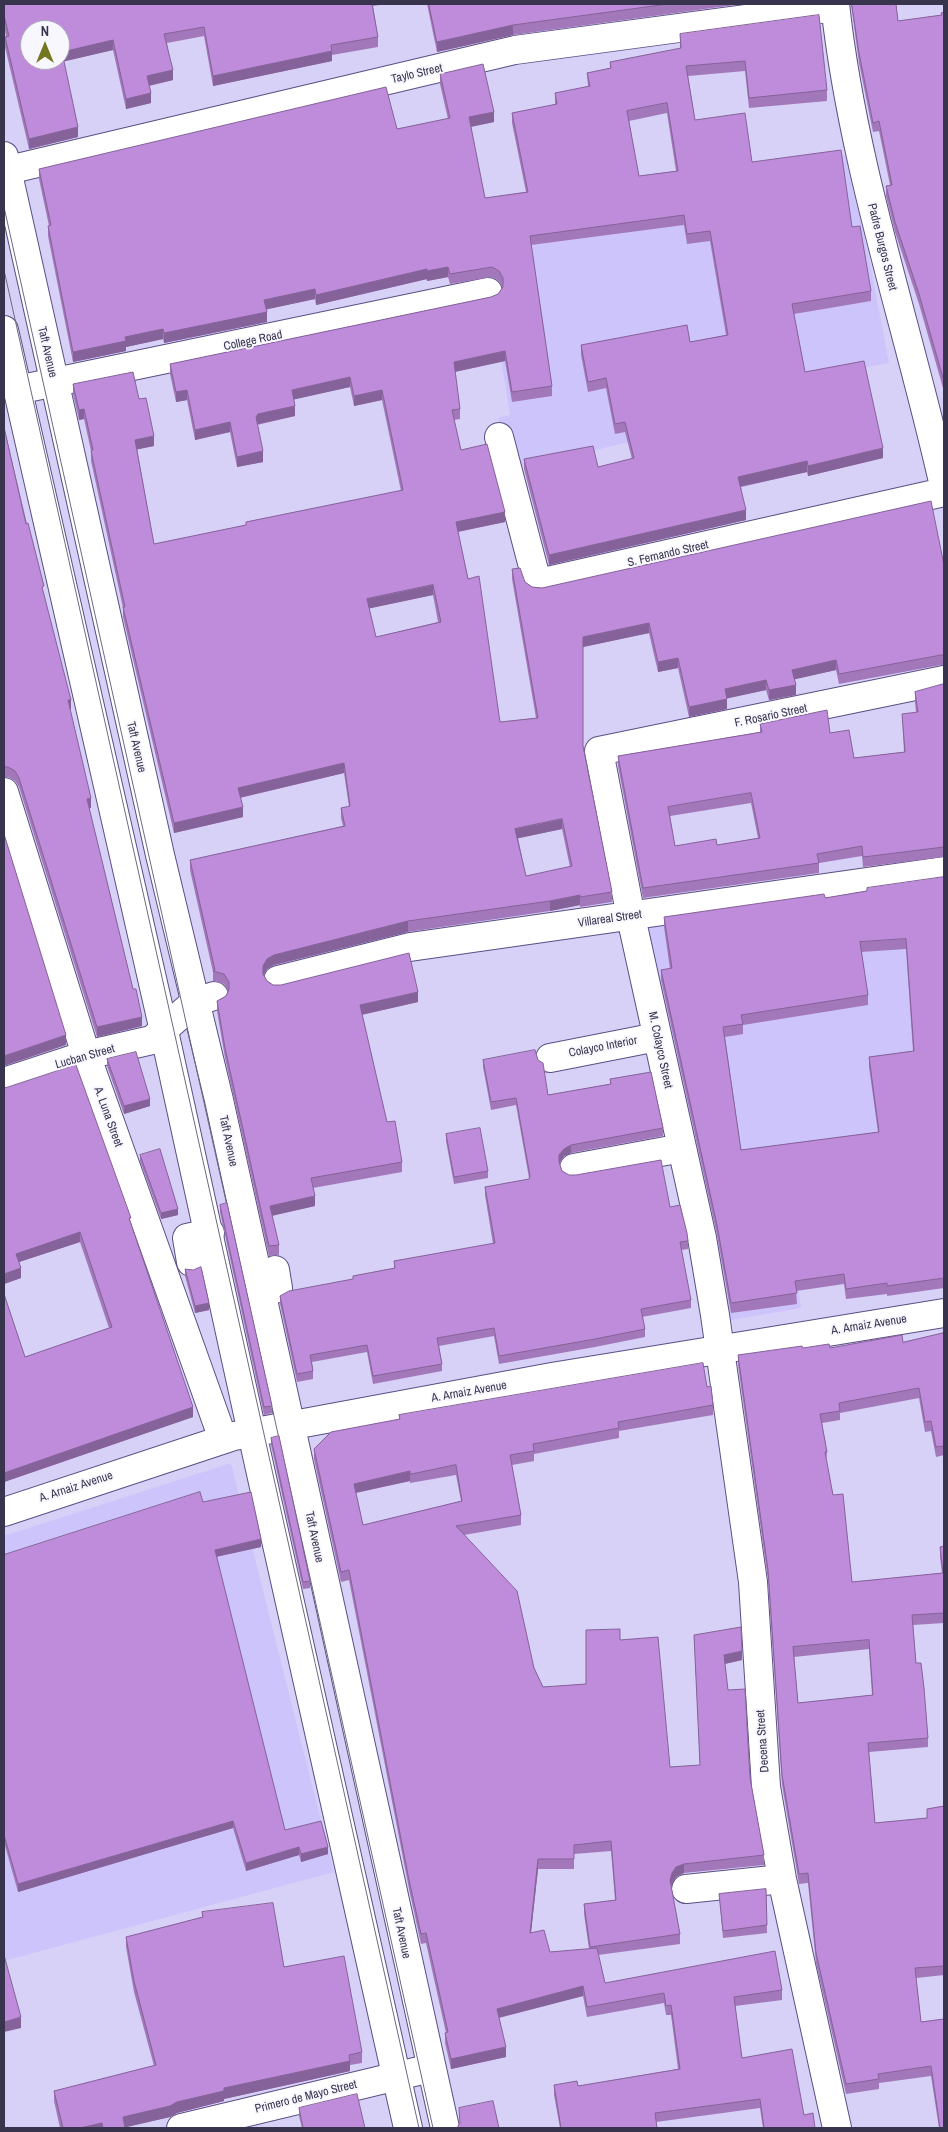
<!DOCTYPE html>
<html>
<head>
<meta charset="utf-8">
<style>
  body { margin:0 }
  #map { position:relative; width:948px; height:2132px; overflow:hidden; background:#d7d1f7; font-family:"Archivo Narrow",sans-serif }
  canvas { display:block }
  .frame { position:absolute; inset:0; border:5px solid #39344d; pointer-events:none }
  .north { position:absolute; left:20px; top:20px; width:50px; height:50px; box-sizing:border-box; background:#f8f7fe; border:1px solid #aca9b7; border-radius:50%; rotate:0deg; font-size:14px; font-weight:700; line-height:20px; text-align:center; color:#39344d }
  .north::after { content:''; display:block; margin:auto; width:18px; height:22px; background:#737820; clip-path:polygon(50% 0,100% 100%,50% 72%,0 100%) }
</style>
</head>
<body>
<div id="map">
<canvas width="948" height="2132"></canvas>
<div class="frame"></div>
<div class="north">N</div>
</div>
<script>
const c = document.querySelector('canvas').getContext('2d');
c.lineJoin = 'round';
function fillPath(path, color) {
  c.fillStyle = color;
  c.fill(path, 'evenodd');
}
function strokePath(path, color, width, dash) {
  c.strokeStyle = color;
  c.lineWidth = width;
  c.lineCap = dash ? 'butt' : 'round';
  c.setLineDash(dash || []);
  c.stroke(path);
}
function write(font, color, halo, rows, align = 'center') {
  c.font = font + ' "Archivo Narrow",sans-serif';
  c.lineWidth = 4;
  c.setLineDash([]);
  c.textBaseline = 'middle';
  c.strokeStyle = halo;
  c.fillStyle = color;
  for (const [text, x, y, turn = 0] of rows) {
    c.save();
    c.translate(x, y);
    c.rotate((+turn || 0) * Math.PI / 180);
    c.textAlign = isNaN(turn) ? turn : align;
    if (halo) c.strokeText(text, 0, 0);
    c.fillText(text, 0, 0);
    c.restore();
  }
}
const built = new Path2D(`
  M849,154L889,363L710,398L714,422L511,470L498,418L510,415L476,206Z
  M944,878L924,1209L790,1228L801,1308L725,1321L640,923Z
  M231,1463L334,1872L4,1961V1536Z`);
const minor = new Path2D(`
  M835,4C853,169 908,325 944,486
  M4,171L515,50L835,7
  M17,390L488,292
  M499,437L537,582L539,583L944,492
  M4,792L86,1055L223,1439
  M278,980L410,947L944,871
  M550,1058L657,1037
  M4,1082L86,1055L152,1040L195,1002L214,996
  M574,1168L682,1148
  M191,1262L187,1238L210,1233
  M262,1293L278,1288L275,1270
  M686,1889L782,1879
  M181,2128L431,2068
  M837,2128L782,1879L766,1787L753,1582L715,1315L702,1238L631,917L599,751L944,680`);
const major = new Path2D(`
  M4,156L160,855L219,1100L445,2128
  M4,330L164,1031L260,1469L408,2128
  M4,1512L234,1436L552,1377L944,1313`);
const tram = new Path2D(`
  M4,207L433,2128
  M4,270L419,2128`);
const wall = new Path2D(`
  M4,4H385L373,6L378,37V47L332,55V61L213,86L204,36L167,43L173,80L149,86L151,103L126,109L113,50L64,61L78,137L29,149L5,47V37L6,36L4,25Z
  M427,4H742L513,35L437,52Z
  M851,4H896L898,21L941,15L944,12L943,388L919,304L895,232L886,196V186L890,185L879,131L873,132L859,63Z
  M680,34L827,90V101L749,108L745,71L688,76L695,120L752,162L852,227L871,291V301L794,314L805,372L883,458L808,476L807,472L741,487L746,520L549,565L524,469V459L598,467L632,459L625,432L615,434L606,388L588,392L581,355V345L690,342L726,335L710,241L687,244L684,225L531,245L552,386V396L512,402L505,361L455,372L460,409V419L454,420L461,450L505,522L458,532L500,722L536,718L512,579V569L525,582L532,587L542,588L944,565V665H941L839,684L836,670L794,679L796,695L769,700L766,690L727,698V709L689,717L678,668L658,672L649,633L583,647V746L612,892V902L580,907V905L550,911L408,932L274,965L267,969L264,975L267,981L273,985L418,1002L362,1015L387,1122L402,1162V1172L313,1188L315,1206L272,1216L279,1245V1255L269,1256L225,1058L217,1011V1001L226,996L228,991L224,984L213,981V972L190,870V860L343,826L341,818V808L349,807L344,773L240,798L243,817L174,833L123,617V608L91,461V451L84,419L79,420L73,394V384L139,399L154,446L137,449L154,544L246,525V522L401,491L382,400L354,406L350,387L294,399L295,416L257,425L263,462L237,467L230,432L195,440L187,400L176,402L170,374V364L491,297L498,294L503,287L499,281L492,277L450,284L448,277L427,281V279L316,305L315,299L266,309L267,322L164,343L163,339L126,347V351L73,362L48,236V226H49L39,179V169L397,129L448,119L440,84V74L494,122L471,127L485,198L526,192L512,123V113L555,105V93L588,87L587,73L610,68V62L680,49ZM667,113L676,171L639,176L629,121ZM433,595L438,622L376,637L369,608ZM562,829L570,867L526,876L518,838Z
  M4,427L71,709L70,710L91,808H89L133,989L142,1026L97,1037L19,787L15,781L8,777H4Z
  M944,684V857L863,867L862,856L819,863V873L643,898L618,766V756L760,732V724L830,733L854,758L904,752L902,714L916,713L915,702V692ZM751,803L758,838L717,845L675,846L670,816Z
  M944,877V1288L887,1296V1294L846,1299L844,1284L796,1291L797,1304L731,1313L717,1235L661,980V970L670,969L664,927V917L825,898ZM906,949L913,1051L869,1057V1067L878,1132L741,1150L725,1037L743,1034V1025L868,1005V995L861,952Z
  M107,1059L150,1106L124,1114L107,1066Z
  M483,1060L548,1095L610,1084V1079L663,1128V1136L571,1153L564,1156L559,1164L562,1171L569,1175L670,1207L688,1241V1249L681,1250L691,1300V1308L642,1317L645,1329V1337L595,1347L499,1364L494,1336L439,1346L442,1364V1371L373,1384L367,1352L312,1362L313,1371V1379L297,1382L280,1304V1296L353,1279V1276L394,1268V1261L493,1244L485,1195V1187L529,1179V1178L516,1105L491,1110L483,1067Z
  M4,1088L131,1223L193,1417L4,1482V1294L25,1357L109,1328L80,1242L19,1262L21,1278L4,1284Z
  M446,1134L488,1171V1178L454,1184L446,1141Z
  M140,1155L178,1215L161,1219L140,1161Z
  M220,1205L272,1406V1413L264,1415L220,1212Z
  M185,1269L209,1310L195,1313L185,1276Z
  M944,1333V1455L936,1457L931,1431L925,1432L919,1398L840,1413V1420L822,1423L827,1452L826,1462L852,1582L942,1573L940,1557V1547L944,1546V1623L913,1625L916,1663L928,1738V1747L869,1752L875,1823L927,1818V1809L944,1806V1975L916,1978L921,2022L944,2019V2128H939L931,2076L879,2083V2089L846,2094L816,1963L808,1883L799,1884L782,1785L768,1580L738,1365V1355L803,1348H830L903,1342ZM869,1649L872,1695L798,1703L794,1657Z
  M707,1387L713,1405V1415L619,1431V1438L534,1454V1461L512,1465L521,1515V1525L464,1535L534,1668L543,1687L586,1684L620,1640L670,1767L700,1765L694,1635L742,1660L725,1664L728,1690L750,1778L764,1855V1865L684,1873L676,1877L672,1883L671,1885L680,1934V1944L598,1955L605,1983L782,1990V2000L735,2006L742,2058L804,2115L815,2128H763L760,2108L656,2122L657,2128H560L554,2095V2085L578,2086L678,2069L671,2015H666L664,2003L587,2017L583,1996L499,2018L506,2057L451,2069L445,2043V2033H446L426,1943L421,1944L409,1889L349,1580L341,1582L314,1459V1449L399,1419V1415ZM456,1475L461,1501L363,1525L356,1493L410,1481V1483ZM611,1851L615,1900L584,1904V1914L589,1949L550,1952L531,1932L538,1869H574V1854Z
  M271,1438L310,1581V1588L303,1589L271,1445Z
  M203,1502L261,1547L216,1557L285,1830L328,1854L301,1862L299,1855L246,1871L233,1828L18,1892L4,1842V1555Z
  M766,1889L767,1933L723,1938L719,1894Z
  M202,1912L284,1967L362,2052V2063L350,2065V2071L224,2099V2101L177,2113L170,2117L125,2127V2128H60L54,2101V2091L154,2066L134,1992L126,1947V1937L202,1917Z
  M299,2108L365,2128H302L299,2116Z`);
const shadedWall = new Path2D(`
  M513,25V35L437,52V42Z
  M113,40V50L62,62V52Z
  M332,51V61L213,86V76Z
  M173,70V80L147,86V76Z
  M151,93V103L126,109V99Z
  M494,112V122L469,127V117Z
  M78,127V137L29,149V139Z
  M448,267V277L427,281V271Z
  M427,269V279L316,305V295Z
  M315,289V299L264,310V300Z
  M267,312V322L164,343V333Z
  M163,329V339L126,347V351L73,362V352L125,337Z
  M505,351V361L454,372V362Z
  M350,377V387L292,400V390Z
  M943,378H944V388H943Z
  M187,390V400L176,402V392Z
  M382,390V400L354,406V396Z
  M295,406V416L258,424L256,427V417L258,414Z
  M84,409V419L79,420V410Z
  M230,422V432L195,440V430Z
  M154,436V446L135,450V440Z
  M883,448V458L808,476V466Z
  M263,451V462L237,467V457Z
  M807,461V472L738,487V477Z
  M746,510V520L549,565V555Z
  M505,512V522L456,532V522Z
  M433,585V595L367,609V599Z
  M649,623V633L583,647V637Z
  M678,658V668L658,672V662Z
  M836,660V670L792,680V670Z
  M766,680V690L725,699V689Z
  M796,685V695L769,700V690Z
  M727,699V709L689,717V707Z
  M68,700H71V709L68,710Z
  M344,763V773L238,798V788Z
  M91,798V808L87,809V799Z
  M243,807V817L174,833V823Z
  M562,819V829L515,839V829Z
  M580,895V905L550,911V901Z
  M408,921V932L274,965L267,969L263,976V966L267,959L274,955Z
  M418,992V1002L360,1015V1005Z
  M142,1017V1026L97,1037V1027Z
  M66,1035V1045L4,1066V1056Z
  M150,1099V1106L124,1114V1106Z
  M571,1145V1153L564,1156L559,1163V1170V1155L564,1149Z
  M315,1196V1206L270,1216V1206Z
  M178,1209V1215L161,1219V1213Z
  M80,1232V1242L16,1263V1254Z
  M21,1268V1278L4,1284V1274Z
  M209,1303V1310L195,1313V1306Z
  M193,1407V1417L4,1482V1473Z
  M410,1471V1481L354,1493V1484Z
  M261,1539V1547L215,1557V1550Z
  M742,1651V1660L724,1664V1655Z
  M233,1821V1828L18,1892V1884Z
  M299,1847V1855L246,1871V1863Z
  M328,1847V1854L301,1862V1854Z
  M538,1859V1869L530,1942V1933Z
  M684,1864V1873L676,1877L672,1883L670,1890V1880L672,1873L676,1867Z
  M583,1986V1996L497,2018V2009Z
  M21,2017V2028L4,2032V2022Z
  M506,2047V2057L451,2069V2059Z
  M350,2061V2071L224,2099V2101L177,2113L170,2117L123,2128V2117L224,2088Z
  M102,2123V2128H80Z`);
const building = new Path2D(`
  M4,4H372L378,37L331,45L332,51L213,76L204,27L164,34L173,70L147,76L151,93L126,99L113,40L62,52L78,127L29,139L5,37L9,36L4,15ZM30,30H60V60H30Z
  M429,4H668L513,25L437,42Z
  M852,4H896L898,21L942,15L941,13L944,12V378H943L919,294L895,222L886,186L892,185L879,121L873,123L859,53Z
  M819,15L827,90L749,98L745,61L686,66L695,120L745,113L752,162L841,150L852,227L860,226L871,291L792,304L805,372L864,361L883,448L808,466L807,461L738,477L746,510L549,555L524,459L593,446L598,467L634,458L625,422L615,424L606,378L588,382L581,345L687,325L690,342L728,335L710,231L687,234L684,215L530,236L552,386L512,392L505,351L454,362L460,409L452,410L461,450L487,444L505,512L456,522L468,579L479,576L500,722L538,718L512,569L520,568L525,582L532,587L542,588L931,501L944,565V655H941L839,674L836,660L792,670L796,685L769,690L766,680L725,689L727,699L689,707L678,658L658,662L649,623L583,637V746L612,892L580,897V895L550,901L408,921L274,955L267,959L263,966V974L267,981L273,985H281L409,953L418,992L360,1005L387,1122L395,1121L402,1162L311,1178L315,1196L270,1206L279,1245L269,1246L225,1048L217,1001L226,996L229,989V982L224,974L213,971L215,970L190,860L345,826L341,808L350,806L344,763L238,788L243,807L174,823L123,607H125L91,451L93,450L84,409L79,410L73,384L133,372L139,399L146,398L154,436L135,440L154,544L246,525V522L403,490L382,390L354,396L350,377L292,390L295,406L258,414L256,417L263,451L237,457L230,422L195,430L187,390L176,392L170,364L491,297L498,294L503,287V278L499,271L492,267L450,274L448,267L427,271V269L316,295L315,289L264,300L267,312L164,333L163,329L125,337L126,341L73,352L48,226L51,225L39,169L386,87L397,129L450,118L440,74L483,64L494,112L469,117L485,198L528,192L512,113L557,104L555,93L590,86L587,73L611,68L610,62L681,48L680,34ZM667,103L678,171L639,176L627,111ZM433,585L441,622L376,637L367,599ZM562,819L572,866L526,876L515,829Z
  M4,427L26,524L28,523L44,586L42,587L71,700H68L91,798L87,799L133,989H136L142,1017L97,1027L19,778L15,771L8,767H4Z
  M944,684V847L863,857L862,846L817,854L819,863L643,888L618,756L762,732L760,724L827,710L830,733L849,730L854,758L905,752L902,714L918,712L915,692ZM751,793L760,838L717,845L716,839L675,846L668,807Z
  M4,834L66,1035L4,1056Z
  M944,877V1278L887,1286V1283L846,1289L844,1274L795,1281L797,1293L731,1303L717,1225L661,970L672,968L664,917L824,894L825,898L867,891V888ZM906,939L914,1051L869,1057L879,1132L741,1150L723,1027L743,1024L741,1015L868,995L860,942Z
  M535,1050L538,1060L543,1063L548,1095L611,1084L610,1079L651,1072L663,1128L571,1145L564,1149L559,1155V1162L562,1171L569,1175H576L661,1160L670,1207L680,1205L687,1233L688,1241L680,1242L691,1300L641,1309L645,1329L595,1339L499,1356L494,1328L437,1338L442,1364L373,1376L367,1345L310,1355L313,1371L297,1374L280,1296L289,1291L353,1279V1276L395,1268L394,1261L495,1243L485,1187L529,1179L530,1176L516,1098L491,1102L483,1060Z
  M136,1052L150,1099L124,1106L107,1059Z
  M76,1065L131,1218H129L193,1407L4,1473V1294L25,1357L112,1327L80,1232L16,1254L21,1268L4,1274V1088L8,1087Z
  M480,1128L488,1171L454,1177L446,1134Z
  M160,1149L178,1209L161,1213L140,1155Z
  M227,1203L272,1406L264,1407L220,1205Z
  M201,1267L209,1303L195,1306L185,1269L193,1270Z
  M944,1333V1446L936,1447L931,1421L925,1422L919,1388L839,1403L840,1411L820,1414L827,1452H825L833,1495L843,1494L852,1582L943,1573L940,1547L944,1546V1613L912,1615L916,1663H921L924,1688L928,1738L868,1743L875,1823L927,1818V1809L944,1806V1966L915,1968L921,2022L944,2019V2128H940L931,2066L878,2074L879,2079L846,2084L816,1953L808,1873L799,1874L782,1775L768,1570L738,1355L802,1346L803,1348L829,1344L830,1348L902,1335L903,1342ZM869,1640L873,1695L798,1703L793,1647Z
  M703,1363L707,1387L711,1386L713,1405L618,1422L619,1428L533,1444L534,1451L510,1455L521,1515L456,1526L517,1591L534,1668L543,1687L586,1684V1630L620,1629V1640L658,1637L670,1767L700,1765L694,1635L741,1627L742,1651L724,1655L728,1690L745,1689L750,1778L764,1855L684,1864L676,1867L672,1873L670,1880L680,1934L590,1947L584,1904L616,1900L611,1841L574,1845V1859H538L530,1933L544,1930L550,1952L597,1948L605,1983L775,1951L782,1990L734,1997L742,2058L792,2049L804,2115L813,2113L815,2128H764L760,2099L655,2113L657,2128H561L554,2085L577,2081L578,2086L680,2069L671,2005L666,2006L664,1993L587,2007L583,1986L497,2009L506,2047L451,2059L445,2033L448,2032L426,1933L421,1934L409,1880L349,1570L341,1572L314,1449L331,1432L400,1419L399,1415ZM456,1465L462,1501L363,1525L354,1484L410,1471V1474Z
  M279,1436L310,1581L303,1582L271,1438Z
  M200,1492L203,1502L251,1492L261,1539L215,1550L285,1830L321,1821L328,1847L301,1854L299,1847L246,1863L233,1821L18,1884L4,1835V1555Z
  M766,1889L767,1925L723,1931L719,1894Z
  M273,1903L284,1967L344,1956L362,2052L349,2055L350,2061L224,2088V2091L177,2102L170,2106L123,2117L125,2128H103L102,2123L80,2128H63L54,2091L156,2065L134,1981L126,1937L203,1917L202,1912Z
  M4,1955L21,2017L4,2022Z
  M357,2094L365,2128H303L299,2108Z
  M493,2101L499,2128H457L460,2123L459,2108Z`);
const streetNames = [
  ["Taylo Street",417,74,-13],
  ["Padre Burgos Street",882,247,76],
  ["College Road",253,341,-12],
  ["Taft Avenue",47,352,77],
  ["S. Fernando Street",668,554,-13],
  ["F. Rosario Street",771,716,-12],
  ["Taft Avenue",136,747,77],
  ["Villareal Street",610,919,-8],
  ["Colayco Interior",603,1047,-11],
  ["M. Colayco Street",660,1050,78],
  ["Lucban Street",85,1057,-16],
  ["A. Luna Street",108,1117,70],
  ["Taft Avenue",228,1141,78],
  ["A. Arnaiz Avenue",869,1325,-9],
  ["A. Arnaiz Avenue",469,1392,-10],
  ["A. Arnaiz Avenue",76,1487,-18],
  ["Taft Avenue",314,1537,78],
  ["Decena Street",763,1741,-94],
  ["Taft Avenue",401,1933,78],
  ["Primero de Mayo Street",306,2097,-14]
];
fillPath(built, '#cdc4fc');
strokePath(minor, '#5b4f85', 30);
strokePath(major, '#5b4f85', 30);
strokePath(minor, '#fff', 28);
strokePath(major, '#fff', 28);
strokePath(tram, '#6e6886', 1);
fillPath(wall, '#a378bb');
fillPath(shadedWall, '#856299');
fillPath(building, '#be8cda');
strokePath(building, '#856299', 1);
write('12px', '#39344d', '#f8f7fe', streetNames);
</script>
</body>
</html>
